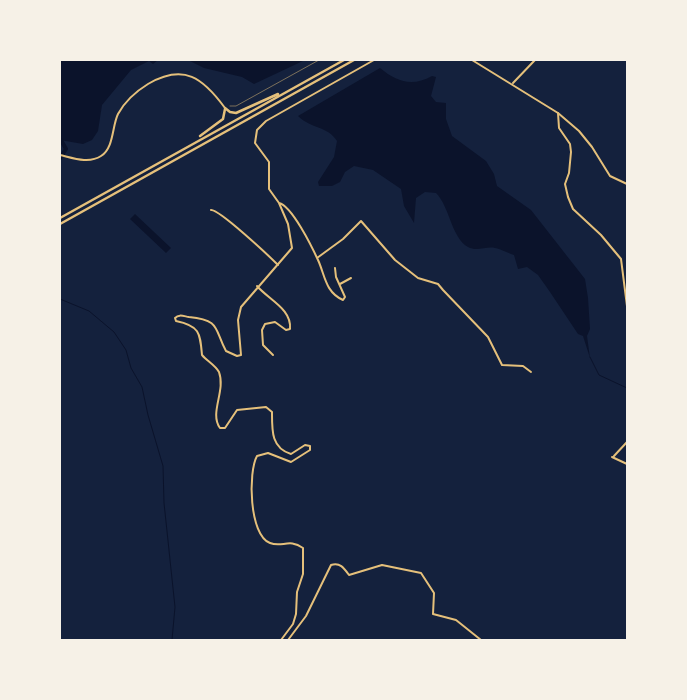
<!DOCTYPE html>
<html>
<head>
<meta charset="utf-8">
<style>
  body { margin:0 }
  #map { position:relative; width:687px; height:700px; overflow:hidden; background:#14213d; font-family:"Varela Round",sans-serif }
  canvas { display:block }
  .frame { position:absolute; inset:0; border:61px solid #f6f1e7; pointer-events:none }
</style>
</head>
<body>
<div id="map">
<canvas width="687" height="700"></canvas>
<div class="frame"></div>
</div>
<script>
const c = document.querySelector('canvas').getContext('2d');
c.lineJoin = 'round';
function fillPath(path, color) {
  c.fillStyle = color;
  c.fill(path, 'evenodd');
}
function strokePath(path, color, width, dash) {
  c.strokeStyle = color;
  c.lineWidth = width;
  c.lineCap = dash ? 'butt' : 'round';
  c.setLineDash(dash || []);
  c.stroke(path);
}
const water = new Path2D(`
  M60,60H158L153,64L149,61L131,70L102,105L98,131L92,140L83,144L60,140Z
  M188,60H305L254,84L242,77L204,68Z
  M380,68C397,82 412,87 432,76L436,77L431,96L436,102L446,103V119L452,136L486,161L494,174L497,186L531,210L585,279L588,298L590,329L587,336L590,358L583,336L578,334L550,292L538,275L527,267L518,269L514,255C508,253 501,249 495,248C486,246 477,252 468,247C451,237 450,207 436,193L425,192L416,198L414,223L404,206L401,189L373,170L354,166L345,172L340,182L332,186H319L318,182L334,157L337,141C328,126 311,129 298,116Z
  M135,214L171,248L166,253L130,219Z`);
const stream = new Path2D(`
  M60,299L89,311L114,332L126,350L131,368L142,387L148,415L163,466L164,503L175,607L172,640
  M590,357L599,375L627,388`);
const canal = new Path2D(`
  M60,158L66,149L61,140`);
const path = new Path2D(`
  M230,106H236L319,60`);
const minor = new Path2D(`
  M513,83L535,60
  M558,113L559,128L570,144L571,152L569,173L565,184L568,197L573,209L601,235L621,259L627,306
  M279,203C292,206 312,247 318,260C325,275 325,292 343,300L345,297L336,277L335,268
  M211,210C219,209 269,256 278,265
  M317,258L343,239L361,221L395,260L418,278L438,284L443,290L488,337L502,365L523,366L531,372
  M340,284L351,278
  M257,286C269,300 292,309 290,329L286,330L275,322L265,324L262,330L263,345L273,355
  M614,456L627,442
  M612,457L627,464
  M281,640L293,624L296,614L297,592L303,574V548C289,538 282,548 270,543C249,535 248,472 257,456L268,453L291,462L310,450V446L305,445L291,454C271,448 272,430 272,412L266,407L237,410L225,428H220C209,413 226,391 219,372C215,365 207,361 202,355C200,333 200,326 176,321L175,318C179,314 183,316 189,317C221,320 214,329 226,351L237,356L241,355L238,320L241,307L292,248L288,224L279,203L269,189V162L255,143L257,130L266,121L374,60
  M288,640L306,616L331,565C340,562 344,568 349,575L382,565L421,573L434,593L433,614L456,620L481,640`);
const tertiary = new Path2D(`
  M472,60L558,113L579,131L592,147L610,176L627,184
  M60,155C73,158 89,164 101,156C114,148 112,126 118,114C125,101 135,92 148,84C184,63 203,78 225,108`);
const trunk = new Path2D(`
  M225,108L230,112L236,113L278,94
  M200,136L223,119L225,109
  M60,218L344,60
  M60,224L354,60`);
fillPath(water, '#0b132b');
strokePath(stream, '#0b132b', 1);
strokePath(canal, '#0b132b', 4);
strokePath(path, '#e5c07b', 0.5);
strokePath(minor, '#e5c07b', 2);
strokePath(tertiary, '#e5c07b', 2);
strokePath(trunk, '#e5c07b', 2.5);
</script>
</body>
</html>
